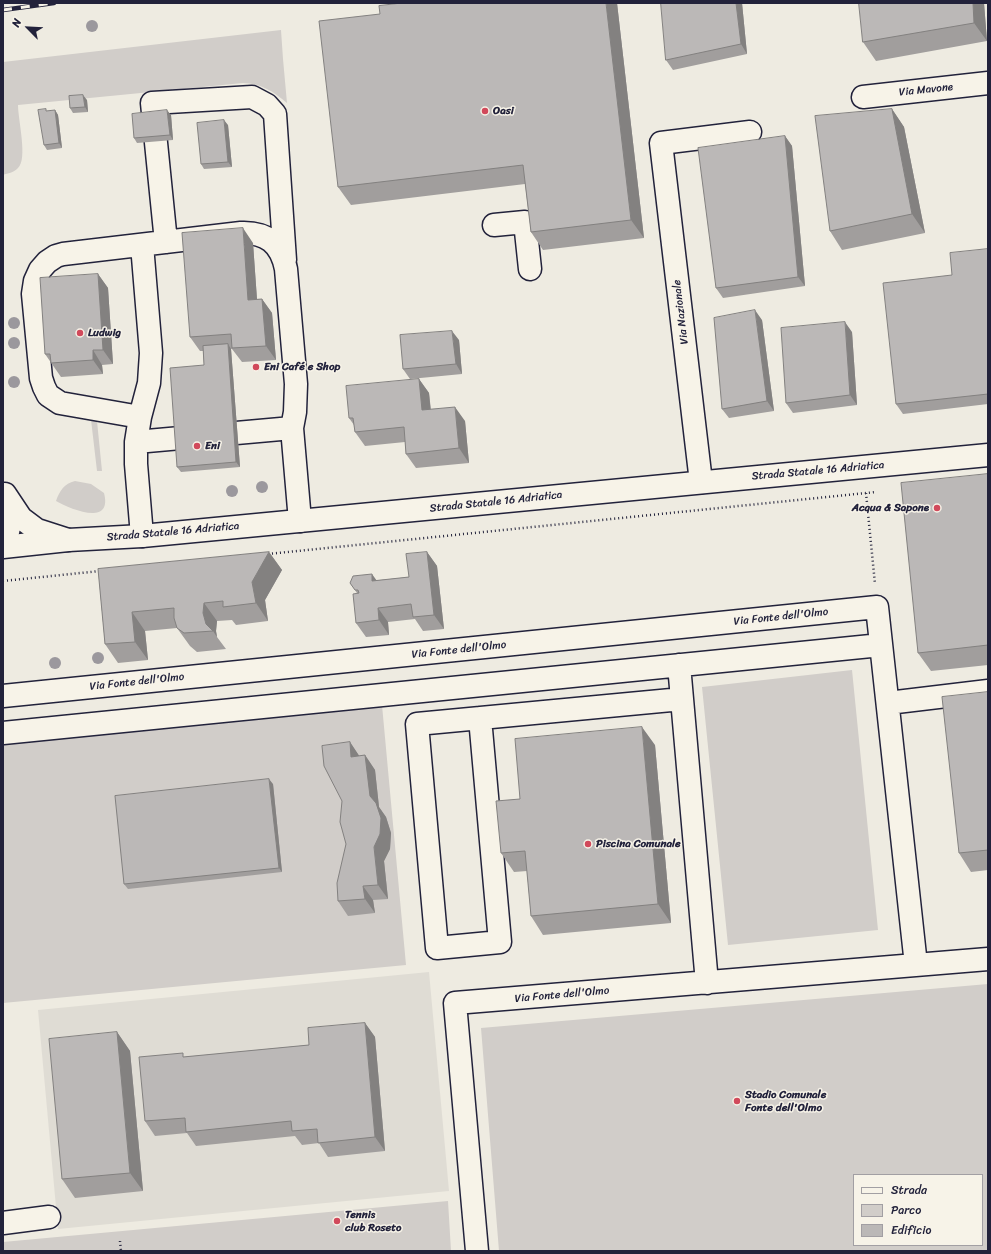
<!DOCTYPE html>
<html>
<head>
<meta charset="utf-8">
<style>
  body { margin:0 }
  #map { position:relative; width:991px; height:1254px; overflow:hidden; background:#eeebe1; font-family:Sriracha,sans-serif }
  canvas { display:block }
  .frame { position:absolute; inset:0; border:4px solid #22223b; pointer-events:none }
  .legend { position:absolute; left:853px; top:1174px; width:130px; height:72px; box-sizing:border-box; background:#f7f3e8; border:1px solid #a29fa3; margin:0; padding:5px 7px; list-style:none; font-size:12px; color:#22223b }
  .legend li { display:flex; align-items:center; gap:8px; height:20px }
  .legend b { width:20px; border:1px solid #a29fa3 }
  .north { position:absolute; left:8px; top:8px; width:40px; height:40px; -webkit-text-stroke:3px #f7f3e8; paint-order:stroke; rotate:294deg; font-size:11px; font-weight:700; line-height:16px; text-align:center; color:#22223b }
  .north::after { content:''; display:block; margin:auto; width:14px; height:18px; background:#22223b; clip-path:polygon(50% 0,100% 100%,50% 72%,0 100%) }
</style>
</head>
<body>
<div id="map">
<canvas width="991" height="1254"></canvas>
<div class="frame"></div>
<ul class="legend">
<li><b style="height:5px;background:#f7f3e8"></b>Strada</li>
<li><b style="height:11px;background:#d1cdc9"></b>Parco</li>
<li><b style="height:11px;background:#bbb8b7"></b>Edificio</li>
</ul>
<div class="north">N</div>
</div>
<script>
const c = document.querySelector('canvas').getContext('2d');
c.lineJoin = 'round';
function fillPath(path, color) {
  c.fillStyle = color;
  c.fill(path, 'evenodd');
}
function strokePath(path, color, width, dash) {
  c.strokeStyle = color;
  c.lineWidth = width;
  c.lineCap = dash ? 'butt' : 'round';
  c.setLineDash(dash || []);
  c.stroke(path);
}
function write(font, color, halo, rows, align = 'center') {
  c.font = font + ' Sriracha,sans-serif';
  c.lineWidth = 3;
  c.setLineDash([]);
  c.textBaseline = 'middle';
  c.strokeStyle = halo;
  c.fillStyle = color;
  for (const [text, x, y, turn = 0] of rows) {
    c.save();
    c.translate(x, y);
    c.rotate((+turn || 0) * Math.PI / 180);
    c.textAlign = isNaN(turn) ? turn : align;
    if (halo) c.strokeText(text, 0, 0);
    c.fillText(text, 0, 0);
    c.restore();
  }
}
const built = new Path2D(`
  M429,972L449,1191L58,1229L38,1010Z`);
const green = new Path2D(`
  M281,30L283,59L287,103C274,92 261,83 243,83L18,105C18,120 28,159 18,168C13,173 8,173 3,175V62Z
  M90,411H96L102,471H97Z
  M75,481L91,484L104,493C113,527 70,509 56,501C60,490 64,484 75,481Z
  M852,670L878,930L728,945L702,687Z
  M382,705L406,965L3,1003V740Z
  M988,984V1251H499L481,1028ZM854,1175H982V1245H854Z
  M448,1201L451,1251H3V1242Z`);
const path = new Path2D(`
  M866,493L875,584
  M268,554L876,492
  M3,581L100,571
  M120,1241L121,1251`);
const minor = new Path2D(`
  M863,97L988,83
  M494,225L525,222L530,269
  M166,242L152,103L252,97L267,105L275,114L285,260
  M140,417L60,403L48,395L44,387L41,378L33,294L35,281L40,270L47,262L56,256L63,254L241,233C266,232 281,243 286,269L296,384L295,412L292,428L300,521
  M136,442L292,428
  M701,482L661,143L750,132
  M5,494L21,518L37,530L68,540
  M142,536L136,464V442L140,417L149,383L151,353L142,245
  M3,543C13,530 8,512 6,498
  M3,696L877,607L916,965
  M682,699L707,983
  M888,703L988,691
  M480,718L500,942L437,948L417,724C505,715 594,708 682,699L679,665
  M3,733L881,645
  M3,1223L49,1217
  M477,1251L455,1003L988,959`);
const major = new Path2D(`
  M3,547L68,540L142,536L988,455`);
const rail = new Path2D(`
  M3,10L54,3`);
const trees = [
  [92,26],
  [14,323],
  [14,343],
  [14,382],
  [262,487],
  [232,491],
  [98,658],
  [55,663]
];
const wall = new Path2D(`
  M617,3L644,238L543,250L531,232L525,184L351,205L338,187Z
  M661,3H742L747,54L673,70L666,60Z
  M859,3H984L987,41L876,61L863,42Z
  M87,100L88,112L73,113L70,108Z
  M892,109L904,127L925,233L842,250L830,231Z
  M55,110L58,115L62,148L47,150L44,145Z
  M171,115L173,140L137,143L134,138Z
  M228,125L232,167L204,169L201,164Z
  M785,136L792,146L805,286L723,298L716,288Z
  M253,243L257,299H262L272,313L276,360L242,362L232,349H231L240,467L181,472L177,467L204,365L203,351H200L190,337Z
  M988,249V404L903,414L896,404L952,275Z
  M98,274L108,288L113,364L102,365L103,374L61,377L45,354Z
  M762,320L774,411L729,418L722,409Z
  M852,332L857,405L793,413L786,403Z
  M459,340L462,374L410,379L403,369Z
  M419,379L429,393L431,410L465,421L469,463L416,468L406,454L405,442L365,446L355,432L354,425L349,418Z
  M988,474V665L931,671L918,653Z
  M269,552L282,570L265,600L268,621L236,625L232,620L217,621L216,631L217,637L226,649L197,652L190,646L177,628L145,631L148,660L118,663L105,644L98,569Z
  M427,552L437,566L444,629L423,631L415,619L388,622L389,635L366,637L356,623L357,593L350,583L409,577Z
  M988,692V870L971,872L959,853Z
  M350,742L359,756L365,755L375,770L379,807L386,817L391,833L390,849L384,861L388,899L373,900L375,913L348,916L338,901L346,844Z
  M655,745L671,923L543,935L531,916L527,871L514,872L501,853L520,799Z
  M273,784L282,872L128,889L124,884Z
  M365,1023L375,1037L385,1151L328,1157L319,1143L302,1145L295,1136L196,1146L187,1133L155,1136L145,1121L185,1057L309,1045Z
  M117,1032L130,1051L143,1191L75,1198L62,1179Z`);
const shadedWall = new Path2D(`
  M606,3H617L644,238L631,220Z
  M736,3H742L747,54L741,44Z
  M973,3H984L987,41L974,23Z
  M83,95L87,100L88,112L85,107Z
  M892,109L904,127L925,233L912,214Z
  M55,110L58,115L62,148L59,143Z
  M167,110L171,115L173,140L170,135Z
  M224,120L228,125L232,167L228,162Z
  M785,136L792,146L805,286L798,277Z
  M243,228L253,243L258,314L248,300Z
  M98,274L108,288L113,364L103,350Z
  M262,299L272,313L276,360L266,346Z
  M755,310L762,320L774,411L767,401Z
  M845,322L852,332L857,405L850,395Z
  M452,331L459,340L462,374L456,364Z
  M228,344L231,349L240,467L236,462Z
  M93,350L102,365L103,374L93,360Z
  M419,379L429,393L432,425L422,410Z
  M455,407L465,421L469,463L459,448Z
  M269,552L282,570L265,600L268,621L256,603L252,582Z
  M427,552L437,566L444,629L434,615Z
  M372,574L382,588L372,581Z
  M204,603L217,621L216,631L217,637L213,631L206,624L203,613Z
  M378,608L388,622L389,635L379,620Z
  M132,612L145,631L148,660L135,642Z
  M642,727L655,745L671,923L658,904Z
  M350,742L360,757H351Z
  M365,755L375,770L379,807L386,817L391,833L390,849L384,861L388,899L378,885Z
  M269,779L273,784L282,872L279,868Z
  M363,886L373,900L375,913L365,899Z
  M365,1023L375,1037L385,1151L375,1137Z
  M117,1032L130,1051L143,1191L130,1173Z`);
const building = new Path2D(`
  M402,3H606L631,220L531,232L523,165L338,187L319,21L380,14L379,6Z
  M661,3H736L741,44L666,60Z
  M859,3H973L974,23L863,42Z
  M83,95L85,107L70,108L69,96Z
  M46,109V111L55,110L59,143L44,145L38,110Z
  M892,109L912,214L830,231L815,116Z
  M167,110L170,135L134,138L132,114Z
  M224,120L228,162L201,164L197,123Z
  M785,136L798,277L716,288L698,148Z
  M243,228L248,300L262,299L266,346L232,348L231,334L190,337L182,233Z
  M988,249V394L896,404L883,283L952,275L950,253Z
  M98,274L103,350H93V360L51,363L50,354H45L40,278Z
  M755,310L767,401L722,409L714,318Z
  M845,322L850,395L786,403L781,328Z
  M452,331L456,364L403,369L400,335Z
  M228,344L236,462L177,467L170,368L204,365L203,346Z
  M419,379L422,410L455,407L459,448L406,454L404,427L355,432L353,418H349L346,386Z
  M988,474V645L918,653L901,483Z
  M269,552L252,582L256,603L223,607V601L204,603L203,613L206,624L213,631L184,633L177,628L174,618V608L132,612L135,642L105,644L98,569Z
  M427,552L434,615L413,617L411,604L378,608L379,620L356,623L353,594L359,593L358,590H355L350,583L353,576L372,574V581L409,577L406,554Z
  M988,692V850L959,853L942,697Z
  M642,727L658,904L531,916L525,851L501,853L496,801L520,799L515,739Z
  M350,742L351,757L365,755L370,796L376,803L381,818L380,834L374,847L378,885L363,886L365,899L338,901L337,883L346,844L340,822L342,801L324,766L322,746Z
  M269,779L279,868L124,884L115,796Z
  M365,1023L375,1137L318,1143L317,1129L292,1131L291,1121L186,1132L185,1118L145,1121L139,1057L183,1053V1057L309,1045L308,1028Z
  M117,1032L130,1173L62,1179L49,1039Z`);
const markers = [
  [485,111,4,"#d1495b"],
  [80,333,4,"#d1495b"],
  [256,367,4,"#d1495b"],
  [197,446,4,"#d1495b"],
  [937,508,4,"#d1495b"],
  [588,844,4,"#d1495b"],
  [737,1101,4,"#d1495b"],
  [337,1221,4,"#d1495b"]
];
const streetNames = [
  ["Via Mavone",926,90,-6],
  ["Via Nazionale",681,312,-97],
  ["Strada Statale 16 Adriatica",818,471,-5],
  ["Strada Statale 16 Adriatica",496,502,-6],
  ["Strada Statale 16 Adriatica",173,532,-5],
  ["Via Fonte dell'Olmo",781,617,-6],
  ["Via Fonte dell'Olmo",459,650,-6],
  ["Via Fonte dell'Olmo",137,682,-6],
  ["Via Fonte dell'Olmo",562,995,-5]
];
const poiNames = [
  ["Oasi",493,111],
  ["Ludwig",88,333],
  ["Eni Café e Shop",264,367],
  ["Eni",205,446],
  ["Acqua & Sapone",929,508,"right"],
  ["Piscina Comunale",596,844],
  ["Stadio Comunale",745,1095],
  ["Fonte dell'Olmo",745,1108],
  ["Tennis",345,1215],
  ["club Roseto",345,1228]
];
fillPath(built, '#dfdcd4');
fillPath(green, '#d1cdc9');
strokePath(minor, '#22223b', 25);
strokePath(major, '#22223b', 25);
strokePath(path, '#22223b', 2.5, [1, 3]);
strokePath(minor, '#f7f3e8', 22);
strokePath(major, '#f7f3e8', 22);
strokePath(rail, '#22223b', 4.5);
strokePath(rail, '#f7f3e8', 3, [9]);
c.fillStyle = '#9b989d';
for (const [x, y] of trees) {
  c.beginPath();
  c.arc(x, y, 6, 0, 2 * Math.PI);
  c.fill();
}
fillPath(wall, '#a19e9d');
fillPath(shadedWall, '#838180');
fillPath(building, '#bbb8b7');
strokePath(building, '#838180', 1);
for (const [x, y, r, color] of markers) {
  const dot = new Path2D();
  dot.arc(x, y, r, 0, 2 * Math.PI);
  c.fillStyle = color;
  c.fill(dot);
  strokePath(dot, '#f7f3e8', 1.5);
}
write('11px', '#22223b', '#f7f3e8', streetNames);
write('bold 11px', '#22223b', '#f7f3e8', poiNames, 'left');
</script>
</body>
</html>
